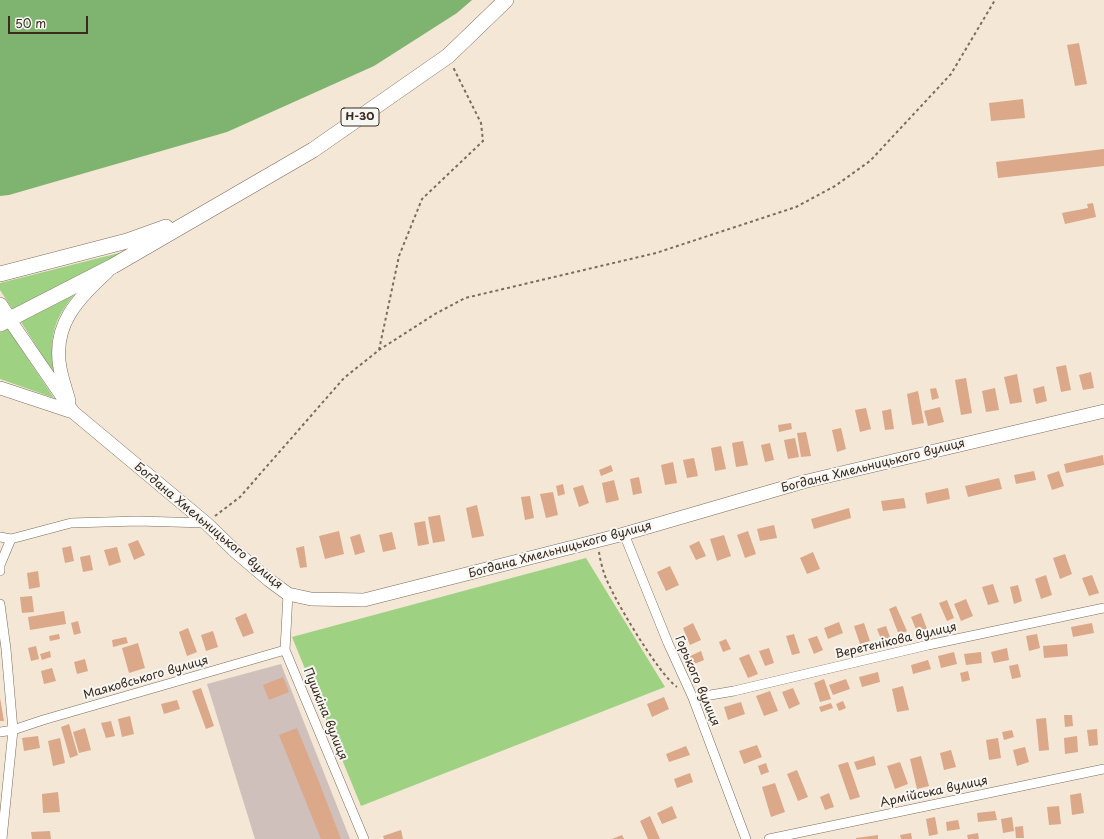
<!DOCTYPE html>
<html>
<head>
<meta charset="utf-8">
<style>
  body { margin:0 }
  #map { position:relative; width:1104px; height:839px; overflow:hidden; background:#f4e7d5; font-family:"Playpen Sans",sans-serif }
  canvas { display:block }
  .scale { position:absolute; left:8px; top:16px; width:80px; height:18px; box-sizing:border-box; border:2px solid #3b2a1e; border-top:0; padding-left:5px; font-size:12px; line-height:14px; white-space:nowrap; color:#3b2a1e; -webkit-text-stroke:3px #f6f6f2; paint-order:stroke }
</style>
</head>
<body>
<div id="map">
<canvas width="1104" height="839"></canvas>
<div class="scale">50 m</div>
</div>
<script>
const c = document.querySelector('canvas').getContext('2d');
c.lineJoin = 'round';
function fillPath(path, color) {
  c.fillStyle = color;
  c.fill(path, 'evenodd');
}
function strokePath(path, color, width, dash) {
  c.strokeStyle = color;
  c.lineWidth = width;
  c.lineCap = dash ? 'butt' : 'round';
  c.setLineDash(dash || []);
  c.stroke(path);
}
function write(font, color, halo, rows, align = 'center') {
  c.font = font + ' "Playpen Sans",sans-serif';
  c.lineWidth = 4;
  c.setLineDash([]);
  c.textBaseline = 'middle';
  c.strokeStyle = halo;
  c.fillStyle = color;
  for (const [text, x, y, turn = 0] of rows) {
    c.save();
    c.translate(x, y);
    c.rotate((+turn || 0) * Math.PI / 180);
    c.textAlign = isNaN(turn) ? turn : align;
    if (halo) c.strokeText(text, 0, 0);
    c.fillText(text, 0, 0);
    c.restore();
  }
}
const industrial = new Path2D(`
  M281,664L350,839H255L207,684Z`);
const green = new Path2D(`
  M127,251L13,310L0,290V283Z
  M75,294C51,321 47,345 58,380L19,319Z
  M6,326L54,398L0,379V329Z
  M586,558L665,687L361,806L292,637Z`);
const forest = new Path2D(`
  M0,0H472L457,13L374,66L227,132L9,195L0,196Z`);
const building = new Path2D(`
  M1079,43L1087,84L1075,86L1067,45Z
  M1023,99L1025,118L991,121L989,103Z
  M1104,149V166L998,178L996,162Z
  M1093,203L1096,217L1065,224L1062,213L1088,208L1087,204Z
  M1066,365L1071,390L1061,392L1056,367Z
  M1091,372L1094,388L1083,390L1079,375Z
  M1017,374L1022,402L1010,404L1004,377Z
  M966,378L972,413L961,415L955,380Z
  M1044,386L1047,401L1036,404L1033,389Z
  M936,388L939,398L932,400L930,389Z
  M995,388L999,410L986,412L982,391Z
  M918,391L924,423L912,425L907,394Z
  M940,407L944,422L928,426L924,411Z
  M866,408L871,429L860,432L855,410Z
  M891,409L894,429L885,430L882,411Z
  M791,423L792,429L779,432L778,425Z
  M841,428L846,449L837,452L832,430Z
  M806,432L811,456L801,457L797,433Z
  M795,438L799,457L788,459L784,440Z
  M743,441L748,465L736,467L732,443Z
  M770,443L774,460L765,462L761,445Z
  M721,446L726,469L715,471L711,448Z
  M1103,455L1104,465L1066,473L1064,464Z
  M694,458L698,476L687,478L683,460Z
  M673,462L677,483L665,485L661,465Z
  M611,465L613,471L601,476L599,470Z
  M1034,471L1036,480L1016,484L1014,475Z
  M1059,471L1064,486L1052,490L1047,475Z
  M639,477L642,493L633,495L630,479Z
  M999,478L1002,489L968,497L965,486Z
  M614,480L619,500L606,503L602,483Z
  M563,484L565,494L558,496L556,486Z
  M583,485L589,503L579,507L573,488Z
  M948,488L950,499L927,504L925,493Z
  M553,492L558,515L546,518L540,494Z
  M530,496L534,518L525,520L521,497Z
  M904,498L906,508L883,511L881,501Z
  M477,505L484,536L472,538L466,508Z
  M849,508L851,518L814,529L811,519Z
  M440,515L445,541L433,543L428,517Z
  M425,521L429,544L418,546L414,523Z
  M774,525L777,538L760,541L757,529Z
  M339,531L344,554L325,559L319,536Z
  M748,531L756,554L745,558L737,535Z
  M392,532L396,549L383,552L379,535Z
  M360,534L365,552L355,555L350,537Z
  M724,535L731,556L717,561L710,539Z
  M138,540L145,555L134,560L128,544Z
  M699,541L706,556L696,560L689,546Z
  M71,546L74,561L65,563L62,548Z
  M304,546L307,567L300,568L296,548Z
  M117,547L121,562L109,566L104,550Z
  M813,552L820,569L807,574L800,558Z
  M1065,554L1072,574L1060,579L1053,558Z
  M90,555L93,570L83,572L80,557Z
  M670,566L679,585L666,591L657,572Z
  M38,571L40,587L29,589L27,573Z
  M1046,575L1052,595L1041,599L1035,579Z
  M1092,575L1099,593L1089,596L1082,578Z
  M993,584L999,602L988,605L982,587Z
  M1018,585L1022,601L1014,604L1010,587Z
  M32,596L34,612L22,613L20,597Z
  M966,599L973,616L961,621L954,604Z
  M947,600L954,618L947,621L939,603Z
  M896,606L907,631L899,635L889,609Z
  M64,611L66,624L30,630L28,617Z
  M246,613L254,633L243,637L235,618Z
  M921,613L927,629L917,632L911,617Z
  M78,621L81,633L74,635L71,623Z
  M839,622L843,633L828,639L824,628Z
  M693,623L701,640L690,645L683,628Z
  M864,623L870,641L860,644L854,626Z
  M1092,623L1094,633L1073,637L1071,627Z
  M886,626L891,640L883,644L877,629Z
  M188,628L197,652L187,656L179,632Z
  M213,631L218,647L206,651L201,635Z
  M59,634L60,639L50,641L49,636Z
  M794,634L800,653L792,655L786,636Z
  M1037,634L1040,648L1029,651L1026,636Z
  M817,636L823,650L814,654L808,639Z
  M126,637L128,643L113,647L112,640Z
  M726,639L731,649L723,652L719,642Z
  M138,643L145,668L129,673L122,648Z
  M1067,644L1068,656L1044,658L1043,646Z
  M36,646L39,659L31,661L28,648Z
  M769,648L774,663L765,666L759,651Z
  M1007,648L1009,660L994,663L991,652Z
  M50,651L51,657L42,660L40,654Z
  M701,651L704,660L692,665L688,657Z
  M954,652L957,664L941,668L938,656Z
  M981,652L982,663L966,665L964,654Z
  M749,654L758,674L748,678L739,658Z
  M85,659L88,671L77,674L74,662Z
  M928,660L931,669L913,674L911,665Z
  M1018,664L1021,677L1012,679L1009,666Z
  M52,668L56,681L44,684L41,671Z
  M968,671L970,680L962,682L960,673Z
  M878,672L880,682L862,687L859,677Z
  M283,677L289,692L269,700L263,685Z
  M824,679L831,699L820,702L814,683Z
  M846,679L850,689L833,695L829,685Z
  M903,686L909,710L897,712L892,689Z
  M201,688L214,726L206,729L192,691Z
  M793,688L800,704L789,709L782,692Z
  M770,691L778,711L764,716L756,696Z
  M664,697L669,709L652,717L647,704Z
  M0,698L4,721H0Z
  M177,700L180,709L164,714L161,704Z
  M843,701L846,708L839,711L836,704Z
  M741,702L745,714L728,720L724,707Z
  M831,703L833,708L821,712L819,707Z
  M1064,715H1072L1073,726L1065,727Z
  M130,716L134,734L122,737L118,719Z
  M1046,718L1049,750L1039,751L1036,719Z
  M111,721L115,736L106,738L101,723Z
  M69,724L78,755L70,758L61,727Z
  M85,728L91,750L79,753L73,732Z
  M297,728L319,782L341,839H321L279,735Z
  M1097,729L1098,745L1089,746L1087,730Z
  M1012,730L1014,737L1004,740L1002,732Z
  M38,736L40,748L24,751L22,738Z
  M1077,736L1078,752L1065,754L1064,738Z
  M60,738L65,763L53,766L48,741Z
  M998,738L1001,758L989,760L986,740Z
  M757,745L762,757L744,764L739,751Z
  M686,746L690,755L669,762L666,754Z
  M1025,747L1029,762L1017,766L1013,750Z
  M951,750L956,767L944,770L940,753Z
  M874,756L876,765L857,770L854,762Z
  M921,756L929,786L917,789L910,759Z
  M848,762L860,797L850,800L838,765Z
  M900,762L908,784L895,789L887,766Z
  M766,763L769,772L761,775L758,766Z
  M797,770L808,797L798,801L787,774Z
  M690,773L693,782L677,788L674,779Z
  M775,783L785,812L771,817L762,787Z
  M58,792L60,812L43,813L42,794Z
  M829,793L834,807L825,810L820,797Z
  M1081,793L1084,813L1072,815L1070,795Z
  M672,806L677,818L662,824L657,813Z
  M1059,806L1061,824L1049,825L1047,807Z
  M995,811L997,820L978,822L977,813Z
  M650,816L660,839H648L640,821Z
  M935,817L938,834L929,836L926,819Z
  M1012,817L1014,831L1003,833L1001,819Z
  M958,820L960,829L947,831L946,822Z
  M1023,826L1024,838H1016L1015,827Z
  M401,830L403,839H384L383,836Z
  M50,831L51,839H32L31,832Z
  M911,833L912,839H901L900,835Z
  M978,833L979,839H968L967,835Z
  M622,835L624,839H612Z
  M878,835V839H856V838Z`);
const path = new Path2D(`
  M379,350L399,256L422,199L483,141L481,123L453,67
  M215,516L240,497L344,378L379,350L435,314L465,298L656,253L796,207L835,186L870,161L951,74L995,0
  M599,552C600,559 602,567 604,573C611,595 659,675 677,687`);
const street = new Path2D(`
  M624,534L668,643L693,698L746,839
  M0,537L11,539
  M0,571V565L11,539L71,523L138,521L206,523
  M288,594L285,650L364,839
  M0,604L6,649L13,730L2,839
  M693,698L734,691L928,645L1104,608
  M0,732L13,730L43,720L285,650
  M769,839L1104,769`);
const secondary = new Path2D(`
  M9,319L73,412L206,523L236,552L269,580L288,594L311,599L364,600L624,534L803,482L1104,411
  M0,388L73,412
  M69,401C66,390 62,379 60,368C52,324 78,299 107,272`);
const primary = new Path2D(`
  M0,274L127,241L166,227
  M0,305L9,319
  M0,324L113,266L313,150L448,56L506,0`);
const shields = [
  [360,117,38]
];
const shieldNames = [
  ["Н-30",360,117]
];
const streetNames = [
  ["Богдана Хмельницького вулиця",873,466,-14],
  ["Богдана Хмельницького вулиця",208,526,40],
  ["Богдана Хмельницького вулиця",560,550,-15],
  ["Веретенікова вулиця",896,641,-13],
  ["Маяковського вулиця",146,678,-16],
  ["Горького вулиця",697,681,67],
  ["Пушкіна вулиця",325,714,68],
  ["Армійська вулиця",934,792,-12]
];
fillPath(industrial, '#cfc0bb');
fillPath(green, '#9ed282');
fillPath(forest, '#7eb470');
fillPath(building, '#dba889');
strokePath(street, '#7c6c5e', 10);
strokePath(secondary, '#7c6c5e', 14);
strokePath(primary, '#7c6c5e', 16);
strokePath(path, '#7c6c5e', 2, [3, 3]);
strokePath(street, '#fff', 9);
strokePath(secondary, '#fff', 13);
strokePath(primary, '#fff', 15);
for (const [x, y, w] of shields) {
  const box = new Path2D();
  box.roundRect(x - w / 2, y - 9, w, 18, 3);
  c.fillStyle = '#f6f6f2';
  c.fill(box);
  strokePath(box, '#3b2a1e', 1);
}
write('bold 11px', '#3b2a1e', null, shieldNames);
write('12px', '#3b2a1e', '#f6f6f2', streetNames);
</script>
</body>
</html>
